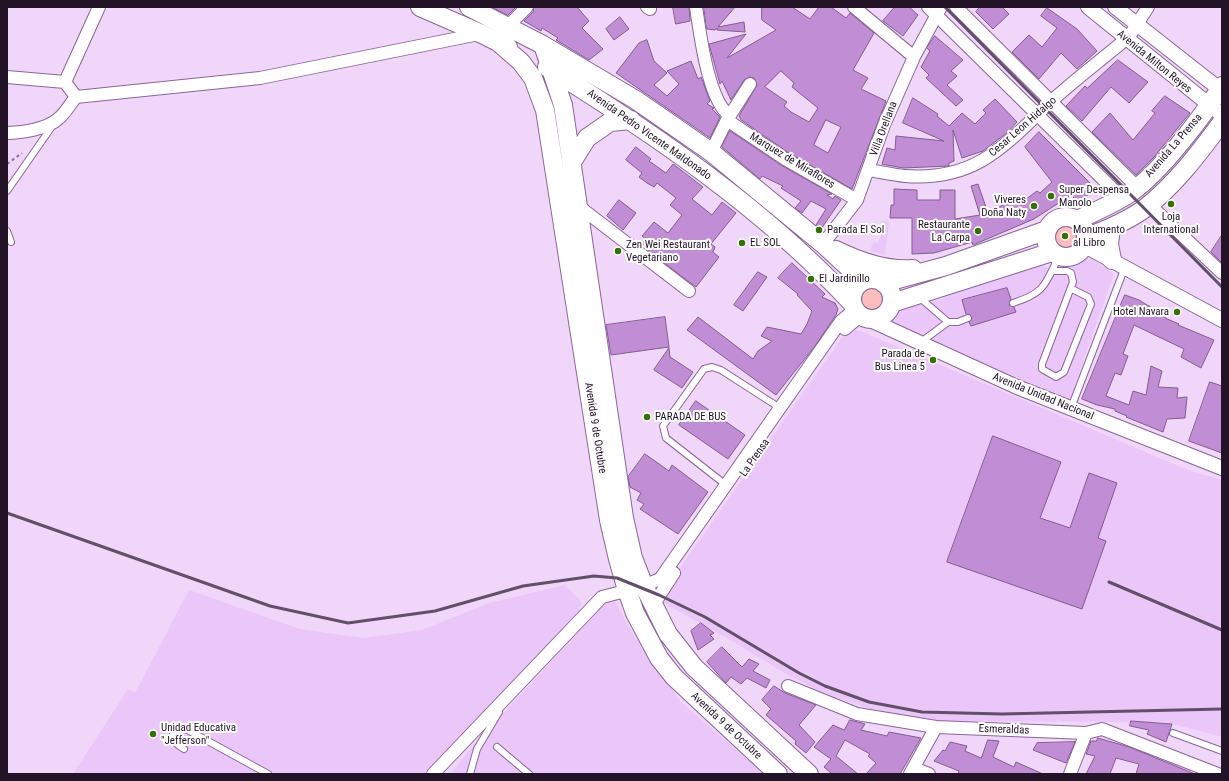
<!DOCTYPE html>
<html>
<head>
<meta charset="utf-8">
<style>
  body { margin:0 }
  #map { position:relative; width:1229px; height:781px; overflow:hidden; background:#f0d7fa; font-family:"Roboto Condensed",sans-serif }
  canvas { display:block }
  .frame { position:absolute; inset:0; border:8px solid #221327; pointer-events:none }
</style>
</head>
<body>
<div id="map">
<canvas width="1229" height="781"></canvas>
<div class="frame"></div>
</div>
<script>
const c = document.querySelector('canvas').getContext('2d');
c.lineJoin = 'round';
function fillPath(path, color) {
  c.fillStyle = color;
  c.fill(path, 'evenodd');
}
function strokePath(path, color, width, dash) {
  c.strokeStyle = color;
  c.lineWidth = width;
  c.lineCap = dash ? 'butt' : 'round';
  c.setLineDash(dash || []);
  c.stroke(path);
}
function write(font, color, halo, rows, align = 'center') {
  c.font = font + ' "Roboto Condensed",sans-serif';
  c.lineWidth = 4;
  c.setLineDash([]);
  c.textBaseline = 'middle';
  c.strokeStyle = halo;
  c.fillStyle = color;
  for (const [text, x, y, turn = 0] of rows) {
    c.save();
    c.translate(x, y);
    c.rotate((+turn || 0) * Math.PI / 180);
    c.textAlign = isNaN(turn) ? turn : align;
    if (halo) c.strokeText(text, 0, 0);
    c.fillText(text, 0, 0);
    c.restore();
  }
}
const built = new Path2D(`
  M882,221L889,222L885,255L870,251L873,242L879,243Z
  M1090,258L1114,274L1069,402L890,325L902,309L935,301L1037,264L1051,269L1064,270Z
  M858,330L1188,470L1222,480V737L1166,722L934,721L878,711L825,694L788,675L727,638L662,602L663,592L846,332Z
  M565,585L582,603L575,616L425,774H73L128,689L135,693L189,590L300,629L363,638L422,630L489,603Z
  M615,601L633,634L681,702L764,774H451L469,750L605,604Z`);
const green = new Path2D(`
  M1049 237a17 17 0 1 1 34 0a17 17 0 1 1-34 0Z
  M856 299a16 16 0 1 1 32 0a16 16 0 1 1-32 0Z`);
const building = new Path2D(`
  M492,7H516L508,15Z
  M534,7H577L589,21L582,28L603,49L589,60L556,40L558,38L542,28L541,31L524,21L533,12Z
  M673,7H689L690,21L676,24Z
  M704,7H735L718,27L744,22L745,32L717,30V28L715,30L707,29Z
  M762,7H792L810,19L819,7H831L846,18L850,13L874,33L853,70L868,78L861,89L886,101L852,189L789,153L741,120L739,116L757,85L754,78L750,77L744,80L731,100L722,81L720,84L709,44L746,34L727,58L776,30L762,20ZM781,71L794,83L792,87L818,108L809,122L791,112L784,106L787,102L765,87ZM826,120L841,127L828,153L814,145Z
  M895,7H909L918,15L903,36L883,21Z
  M980,7H1002L1009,14L993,29L976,12Z
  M1047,8L1077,29L1097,51L1077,69L1061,53L1039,79L1012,52L1029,35L1042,47L1057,28L1041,16Z
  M620,17L629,29L614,40L606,29Z
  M935,36L963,60L951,71L957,76L947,85L963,100L956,106L926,78L929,75L921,67L930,51L927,48Z
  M647,40L654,61L667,73L654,85L667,96L679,84L667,71L691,61L698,79L701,77L710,101L707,104L714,108L712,109L720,117L710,138L616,73L639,43Z
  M1118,60L1148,82L1129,103L1111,87L1082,121L1066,106L1085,86L1087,88Z
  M1165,96L1190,113L1155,156L1136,175L1092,132L1110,113L1133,140L1155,113L1152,111Z
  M913,98L938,114L937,116L949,126L962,113L975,124L986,113L983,110L995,99L1017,122L1008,132L983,151L962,158L953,130L954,161L949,163V166L903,168L882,164L887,148L895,150L896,136L944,141L903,123Z
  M730,131L781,165L832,194L827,195L833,199L835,196L841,200L821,229L816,225L826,209L811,201L802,213L795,208L801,201L781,188L783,186L762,176L760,179L722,147Z
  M1039,132L1097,190L1077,201L1071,195L1034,219L973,245L972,242L934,253L912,254V218H890L891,205H894V189L917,190V200H940V190H955V219L980,215L971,186L978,184L988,213L1018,197L1022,202L1037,191L1040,193L1052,182L1025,147Z
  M636,147L651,159L649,161L666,173L673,164L703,187L692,199L712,215L722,202L736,213L711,244L715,247L713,252L719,257L696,287L651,253L642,243L646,239L642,236L654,222L668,233L682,215L670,205L676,198L657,183L654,187L647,183L639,177L642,173L626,160Z
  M619,200L636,213L623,230L607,216Z
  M1222,235V263L1211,252Z
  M792,263L825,294L822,297L835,303L838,309L836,315L815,346L776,395L687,330L698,317L753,359L758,351L772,341L761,336L767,327L801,334L807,324L812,311L797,295L798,294L778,278Z
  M758,272L767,277L743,311L734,305Z
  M1007,288L1011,299L1009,305L1014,307L1016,312L971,326L969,322L972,317L966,314L962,300Z
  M1125,295L1139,300L1165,316V318L1179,324L1178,325L1214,340L1201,368L1181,357L1184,349L1134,325L1123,354L1128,356L1121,375L1115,373L1106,396L1129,405L1133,391L1146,395L1151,366L1162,371L1158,387L1178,388L1177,398L1187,397L1185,418L1167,419L1163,432L1126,417L1127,416L1115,411V409L1097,405L1082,399Z
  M665,317L669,347L611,355L606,325Z
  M669,348L670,357L693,372L682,388L654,370Z
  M1210,382L1222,386V453L1189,441Z
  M696,401L745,435L728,459L679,425Z
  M993,436L1061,462L1040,518L1070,528L1089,473L1117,483L1098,538L1106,541L1082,609L947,562Z
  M645,454L669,471L672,465L708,492L678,534L640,509L644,504L637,500L641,493L630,487L628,477Z
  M701,623L714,633L710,635L714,639L698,650L691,631Z
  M722,647L742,667L749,659L759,664L753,671L770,680L766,688L747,678L741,684L731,677L726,683L707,662Z
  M774,686L785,693L816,705L799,725L815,742L806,753L795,744L796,741L766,715L771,709L762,700Z
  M850,720L865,724L861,730L887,736L889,732L921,738L900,774H866L876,763L868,756L870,754L845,740L836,756L858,774H832L824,767L831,759L814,747L833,725L844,730Z
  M1131,721L1172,724L1166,742L1147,734L1149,730L1130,726Z
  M1098,738L1129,747L1195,774H1136L1139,764L1116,758L1110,774H1086L1095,756L1086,754L1091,741H1096Z
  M988,740L999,741L993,757L1014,767L1016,762L1043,774H958L959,771L934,761L943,750L945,751L950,742L967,746L965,751L981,758Z
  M1075,742L1066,763L1033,750L1037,743Z`);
const path = new Path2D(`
  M7,164L22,153`);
const service = new Path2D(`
  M7,191L53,125
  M7,231L11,242
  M1052,271H1067L1071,273L1073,282L1042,364V369L1056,377L1064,372L1091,304L1088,297L1072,289
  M919,297L948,322H958L968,318
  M1013,303C1045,293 1045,285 1059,256
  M921,342L948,322
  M1071,408L1125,267
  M726,485L666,438L663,426L704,369L712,367L721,370L780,408
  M1173,733L1222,751
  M497,747L529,774
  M184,749C176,744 173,742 173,732L177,728L186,729L268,774
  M470,774L477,749L499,712`);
const minor = new Path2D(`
  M647,7L650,9
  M696,7C700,33 708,101 730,116
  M854,7L914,57
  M928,7L1122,198
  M956,7L1137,187
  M503,33L508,26L527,7
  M7,77L65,82
  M76,97L260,78L479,34
  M727,120L785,159L857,200
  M7,133C21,133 47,129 58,119C65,114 70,104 76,97L65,82L99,7
  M711,152L727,120L750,84
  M869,170C881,172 893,175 905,176C971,181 1000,151 1044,108C1070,83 1099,62 1126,39L1132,32L1148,7
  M1149,204L1222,273
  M577,205L689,291
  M823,244L857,200L884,125L914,57L941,7
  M845,329L860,316
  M654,604L674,573
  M788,686L857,714L936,727L1086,733L1102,729L1218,774
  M914,768L929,774
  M433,774L602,597L641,587L660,579L841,321L854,310
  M910,774L936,727
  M1070,774L1086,733`);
const tertiary = new Path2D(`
  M1088,7L1222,115
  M1115,7L1222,91
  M1085,246L1222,320
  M868,319L1017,387L1222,468`);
const primary = new Path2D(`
  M420,7L482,34L508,47
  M469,7L543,45L636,100L711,152L823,244L863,281
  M498,42L521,62L533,78L545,110L609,520L618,559L627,590L635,613L659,658L674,677L778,774
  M543,45L563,105L624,518L633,558L644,586L668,634L694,667L809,774
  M547,67C656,135 763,208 851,302
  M572,162L587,138L610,122L631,120
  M1046 237a20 20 0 1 1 40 0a20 20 0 1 1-40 0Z
  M1078,220C1095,211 1114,204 1130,193C1160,173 1202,117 1222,86
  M1111,228L1109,244L1112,260
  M1087,237C1106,230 1127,221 1144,209C1175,185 1199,153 1222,122
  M836,250C860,262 886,271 913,269
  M852 299a20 20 0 1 1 40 0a20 20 0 1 1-40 0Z
  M883,283L946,266L1047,230
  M892,303L1052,252`);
const rail = new Path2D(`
  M945,7L1222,287
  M7,513L270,606L348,623L435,611L523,586L594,576L617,578L659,595L705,617L799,673L825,686L869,702L922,712L1002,714L1222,709
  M1109,582L1222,630`);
const markers = [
  [1051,196,4,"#347002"],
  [1171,204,4,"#347002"],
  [1034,206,4,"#347002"],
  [819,230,4,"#347002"],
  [978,231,4,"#347002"],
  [1065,236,4,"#347002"],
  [742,243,4,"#347002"],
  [618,251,4,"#347002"],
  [811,279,4,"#347002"],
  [1177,312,4,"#347002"],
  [933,360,4,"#347002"],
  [647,417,4,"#347002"],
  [153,734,4,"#347002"]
];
const streetNames = [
  ["Avenida Milton Reyes",1154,62,39],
  ["Cesar Leon Hidalgo",1023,127,-41],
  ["Villa Orellana",884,129,-69],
  ["Avenida Pedro Vicente Maldonado",649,135,35],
  ["Avenida La Prensa",1174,146,-49],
  ["Marquez de Miraflores",792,161,31],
  ["Avenida Unidad Nacional",1043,397,22],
  ["Avenida 9 de Octubre",595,428,81],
  ["La Prensa",755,458,-55],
  ["Avenida 9 de Octubre",726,726,43],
  ["Esmeraldas",1004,730,2]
];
const poiNames = [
  ["Super Despensa",1059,190],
  ["Manolo",1059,203],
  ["Viveres",1026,200,"right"],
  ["Doña Naty",1026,213,"right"],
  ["Loja",1171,217,"center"],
  ["International",1171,230,"center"],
  ["Restaurante",970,225,"right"],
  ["La Carpa",970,238,"right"],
  ["Parada El Sol",827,230],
  ["Monumento",1073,230],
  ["al Libro",1073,243],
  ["EL SOL",750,243],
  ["Zen Wei Restaurant",626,245],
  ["Vegetariano",626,258],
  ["El Jardinillo",819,279],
  ["Hotel Navara",1169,312,"right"],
  ["Parada de",925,354,"right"],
  ["Bus Linea 5",925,367,"right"],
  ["PARADA DE BUS",655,417],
  ["Unidad Educativa",161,728],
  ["\"Jefferson\"",161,741]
];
fillPath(built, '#eac6f9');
fillPath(green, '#fcbdbf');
fillPath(building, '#c18ed5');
strokePath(building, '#815c8f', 1);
strokePath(service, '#8a6599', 8);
strokePath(minor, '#8a6599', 14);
strokePath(tertiary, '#8a6599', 16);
strokePath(primary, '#8a6599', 20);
strokePath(path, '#897591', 2, [3, 3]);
strokePath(service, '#fff', 6);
strokePath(minor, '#fff', 12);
strokePath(tertiary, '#fff', 14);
strokePath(primary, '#fff', 18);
strokePath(rail, '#625068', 3);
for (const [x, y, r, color] of markers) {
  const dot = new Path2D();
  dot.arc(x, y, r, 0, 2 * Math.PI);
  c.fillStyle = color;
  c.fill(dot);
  strokePath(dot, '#fff', 1.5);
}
write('11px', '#221327', '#fff', streetNames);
write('11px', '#221327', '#fff', poiNames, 'left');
</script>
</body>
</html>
